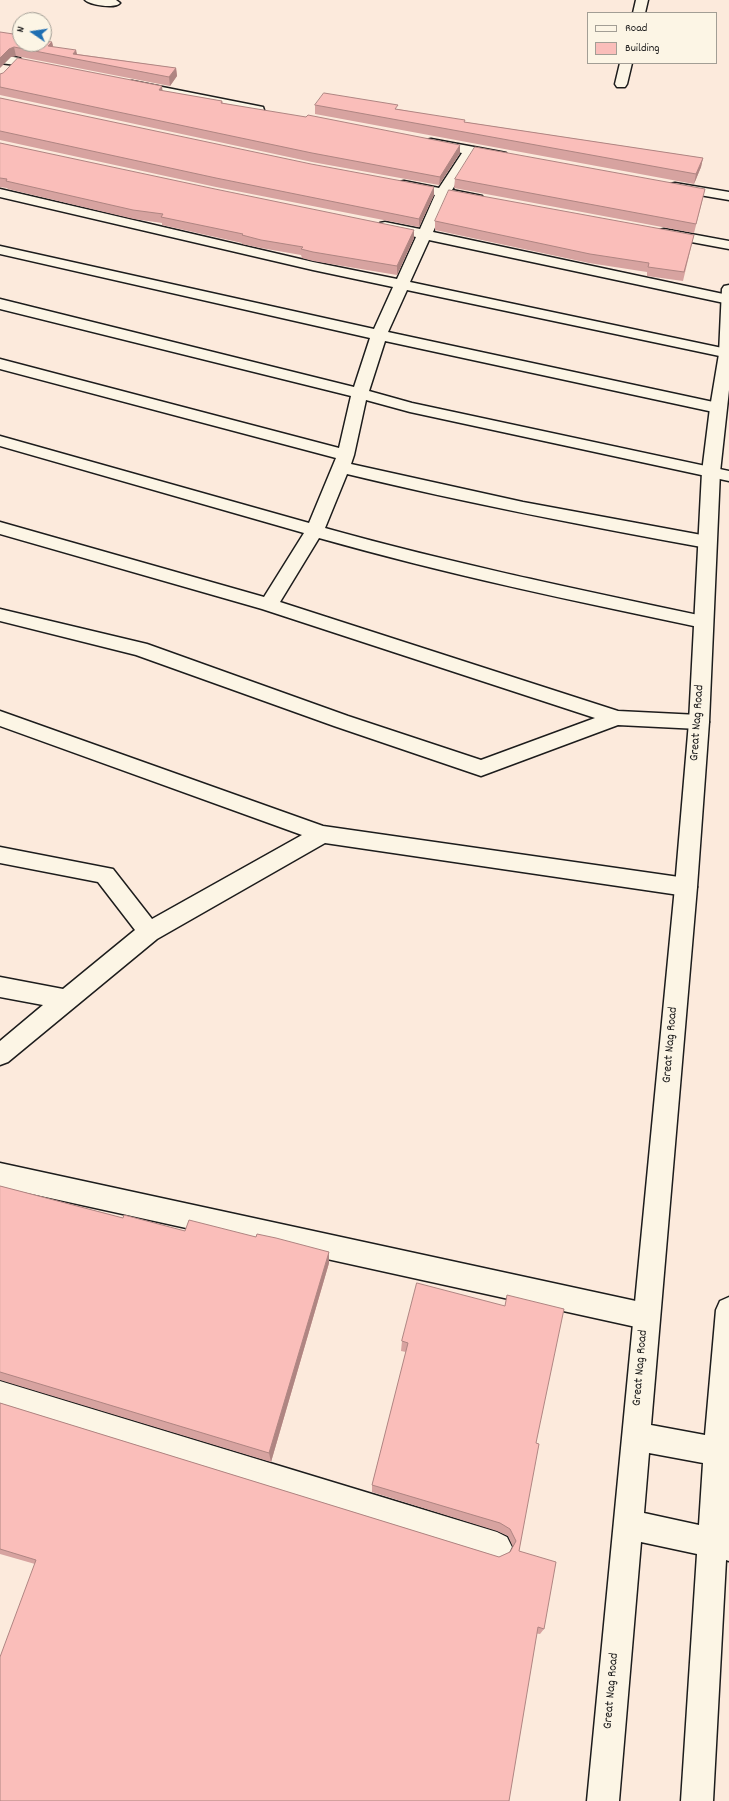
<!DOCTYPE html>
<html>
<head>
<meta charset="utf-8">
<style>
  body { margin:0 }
  #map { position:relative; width:729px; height:1801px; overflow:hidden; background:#fceadc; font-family:Dekko,sans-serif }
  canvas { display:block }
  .legend { position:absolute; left:587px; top:12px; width:130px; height:52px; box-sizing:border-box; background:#fcf5e5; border:1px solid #a29e95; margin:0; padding:5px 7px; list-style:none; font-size:12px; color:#1c1c1c }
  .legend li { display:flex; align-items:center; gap:8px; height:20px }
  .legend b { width:20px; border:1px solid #a29e95 }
  .north { position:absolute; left:12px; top:12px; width:40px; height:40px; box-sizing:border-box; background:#fcf5e5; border:1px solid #a29e95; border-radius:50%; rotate:283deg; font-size:11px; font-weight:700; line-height:16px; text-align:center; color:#1c1c1c }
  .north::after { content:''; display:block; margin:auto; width:14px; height:18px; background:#1f6fb2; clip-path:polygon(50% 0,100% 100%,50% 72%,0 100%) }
</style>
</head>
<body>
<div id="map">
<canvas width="729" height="1801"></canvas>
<ul class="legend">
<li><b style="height:5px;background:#fcf5e5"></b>Road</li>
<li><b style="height:11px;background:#fabeba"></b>Building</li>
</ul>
<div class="north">N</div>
</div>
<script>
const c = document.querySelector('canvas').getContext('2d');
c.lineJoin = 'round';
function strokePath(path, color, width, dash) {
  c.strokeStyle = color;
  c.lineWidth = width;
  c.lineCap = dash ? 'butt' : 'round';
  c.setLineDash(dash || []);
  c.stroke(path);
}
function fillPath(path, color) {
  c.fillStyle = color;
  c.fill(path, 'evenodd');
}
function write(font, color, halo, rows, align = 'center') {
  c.font = font + ' Dekko,sans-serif';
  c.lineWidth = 3;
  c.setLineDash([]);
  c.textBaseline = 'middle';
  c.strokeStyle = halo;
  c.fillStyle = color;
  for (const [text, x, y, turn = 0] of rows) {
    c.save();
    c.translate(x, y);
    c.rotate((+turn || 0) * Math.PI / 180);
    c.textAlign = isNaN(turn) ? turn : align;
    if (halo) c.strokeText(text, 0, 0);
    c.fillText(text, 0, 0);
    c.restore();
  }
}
const lane = new Path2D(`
  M636,0H648L645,13H633Z
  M620,63H632L627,84L625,87H617L615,84Z`);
const street = new Path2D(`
  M85,0H116L120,3C115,9 90,5 85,0Z
  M0,55L20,58L22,61L20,64L16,65L0,63Z
  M132,81L258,106L263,107L264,110L263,113L258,114L128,88L126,85L128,82Z
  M431,139L501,152L506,153L508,156L506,159L501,160L474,155L452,190L482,196L484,199L482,202L477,203L448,198L433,232L728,295L729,304L429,240L410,282L727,349L729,350V358L407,290L388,332L718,403L724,405L726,408L724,411L718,413L385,341L369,391L412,403L729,471V481L410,412L366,400L354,455L351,464L523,502L707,536L713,538L716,542L713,546L707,548C586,526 466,503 347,474L325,528C450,563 576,589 703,616L710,617L712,622L710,627L703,628C574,601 446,574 319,538L280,602L618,711L699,715L706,717L709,722L706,727L699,729L618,725L481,776L334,726L136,655L0,621V609L147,644L348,716L481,760L595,718L262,609L0,534V522L264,597L304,533L0,446V436L309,523L336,458L0,369V359L339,448L351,396L0,309V299L354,387L370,338L0,254V246L374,329L393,287L313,270L0,197V189L313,262L397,279L416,237L380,229L378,226L380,223L385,222L420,229L435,195L399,188L397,185L399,182L404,181L439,188L462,153L426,146L424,143L426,140Z
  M675,183L729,192V200L670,190L668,187L670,184Z
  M664,229L729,241V249L659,236L657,233L659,230Z
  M0,711L323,826L686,878L694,881L697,887L694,893L686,896L325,843L157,939L8,1062L0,1065V1041L43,1005L0,997V977L63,989L135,930L98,882L0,863V847L113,869L152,919L302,835L0,726Z
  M0,1163L645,1303L654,1307L658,1316L654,1325L645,1329L0,1187Z
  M0,1381L497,1532L507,1537L512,1547L507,1557L497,1562L0,1409Z`);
const secondary = new Path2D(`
  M729,285V390L720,472L709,722L697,887L651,1425L705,1435L716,1310L720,1301L729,1297V1561L726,1560L713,1801H681L697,1554L641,1542L619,1801H587L675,887L689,722L702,472L710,408L719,354L722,289L724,286ZM649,1453L703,1463L699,1525L644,1513Z`);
const wall = new Path2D(`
  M0,32L20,44L52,42L53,47L77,54L176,68L177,76L170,86L16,56L11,57Z
  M0,74L162,91L222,101L223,103L460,153L439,185L312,162L0,95Z
  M0,98L434,195L419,227L216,187L0,140Z
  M315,105L398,109L465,122L703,158L701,167L694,184L315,114Z
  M0,143L414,238L397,275L313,261L302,258L301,255L261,248L242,244V243L162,225V223L134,219L8,189L7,188L0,187Z
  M455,179L703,198L694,233L454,188Z
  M435,221L694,235L683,281L647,276V272L589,263L435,230Z
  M0,1186L123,1218L185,1231L256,1237L329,1252V1263L271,1462L0,1380Z
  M417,1283L536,1443L519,1551L544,1629L540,1634L35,1564L0,1554V1403L499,1557L510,1552L513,1547L508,1536L497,1531L372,1492V1485L406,1352L401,1351L402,1341Z`);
const shadedWall = new Path2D(`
  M52,42L54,50L48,46Z
  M14,47L16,56L11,57L0,68V58L9,49Z
  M76,50L78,58L73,54Z
  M176,68L177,76L170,86L169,77Z
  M162,86L163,95L159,90Z
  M460,145V153L439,185L440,177Z
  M703,158L701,167L694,184L696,174Z
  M434,187V195L419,227V219Z
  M414,230V238L397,275V266Z
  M329,1252V1263L271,1462L269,1453Z`);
const building = new Path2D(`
  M0,32L20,35V44H44V41L52,42L48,46L76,50L73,54L176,68L169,77L14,47L9,49L0,58Z
  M18,58L162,86L159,90L222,101L221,103L306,117L308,115L460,145L440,177L312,153L0,87V74L3,73Z
  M324,93L398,105L395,109L465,120L464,122L703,158L696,174L315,105Z
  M0,98L311,164L434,187L419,219L216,178L0,131Z
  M0,143L215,189L414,230L397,266L313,252L301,249L303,247L261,240L242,235L243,234L161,217L163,214L133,210L6,181L7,179L0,178Z
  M475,147L705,189L696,224L455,179Z
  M449,190L694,235L684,272L648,267L649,263L590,254L435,221Z
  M0,1186L123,1218L124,1215L185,1231L189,1220L256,1237L257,1234L276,1238L329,1252L269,1453L0,1372Z
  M417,1283L505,1306L507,1295L564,1309L536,1443L539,1444L519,1551L556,1562L544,1629L538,1627L509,1801H0V1657L36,1560L0,1549V1403L499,1557L510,1552L516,1541L510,1529L500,1523L372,1485L408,1343L402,1341Z`);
const streetNames = [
  ["Great Nag Road",698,723,-86],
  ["Great Nag Road",671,1045,-85],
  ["Great Nag Road",641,1368,-85],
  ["Great Nag Road",612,1691,-85]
];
strokePath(lane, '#1c1c1c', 3);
strokePath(street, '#1c1c1c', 3);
strokePath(secondary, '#1c1c1c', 3);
fillPath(lane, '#fcf5e5');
fillPath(street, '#fcf5e5');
fillPath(secondary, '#fcf5e5');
fillPath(wall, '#d7a3a0');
fillPath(shadedWall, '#af8582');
fillPath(building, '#fabeba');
strokePath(building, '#af8582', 1);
write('13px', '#1c1c1c', '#fcf5e5', streetNames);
</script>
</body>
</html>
